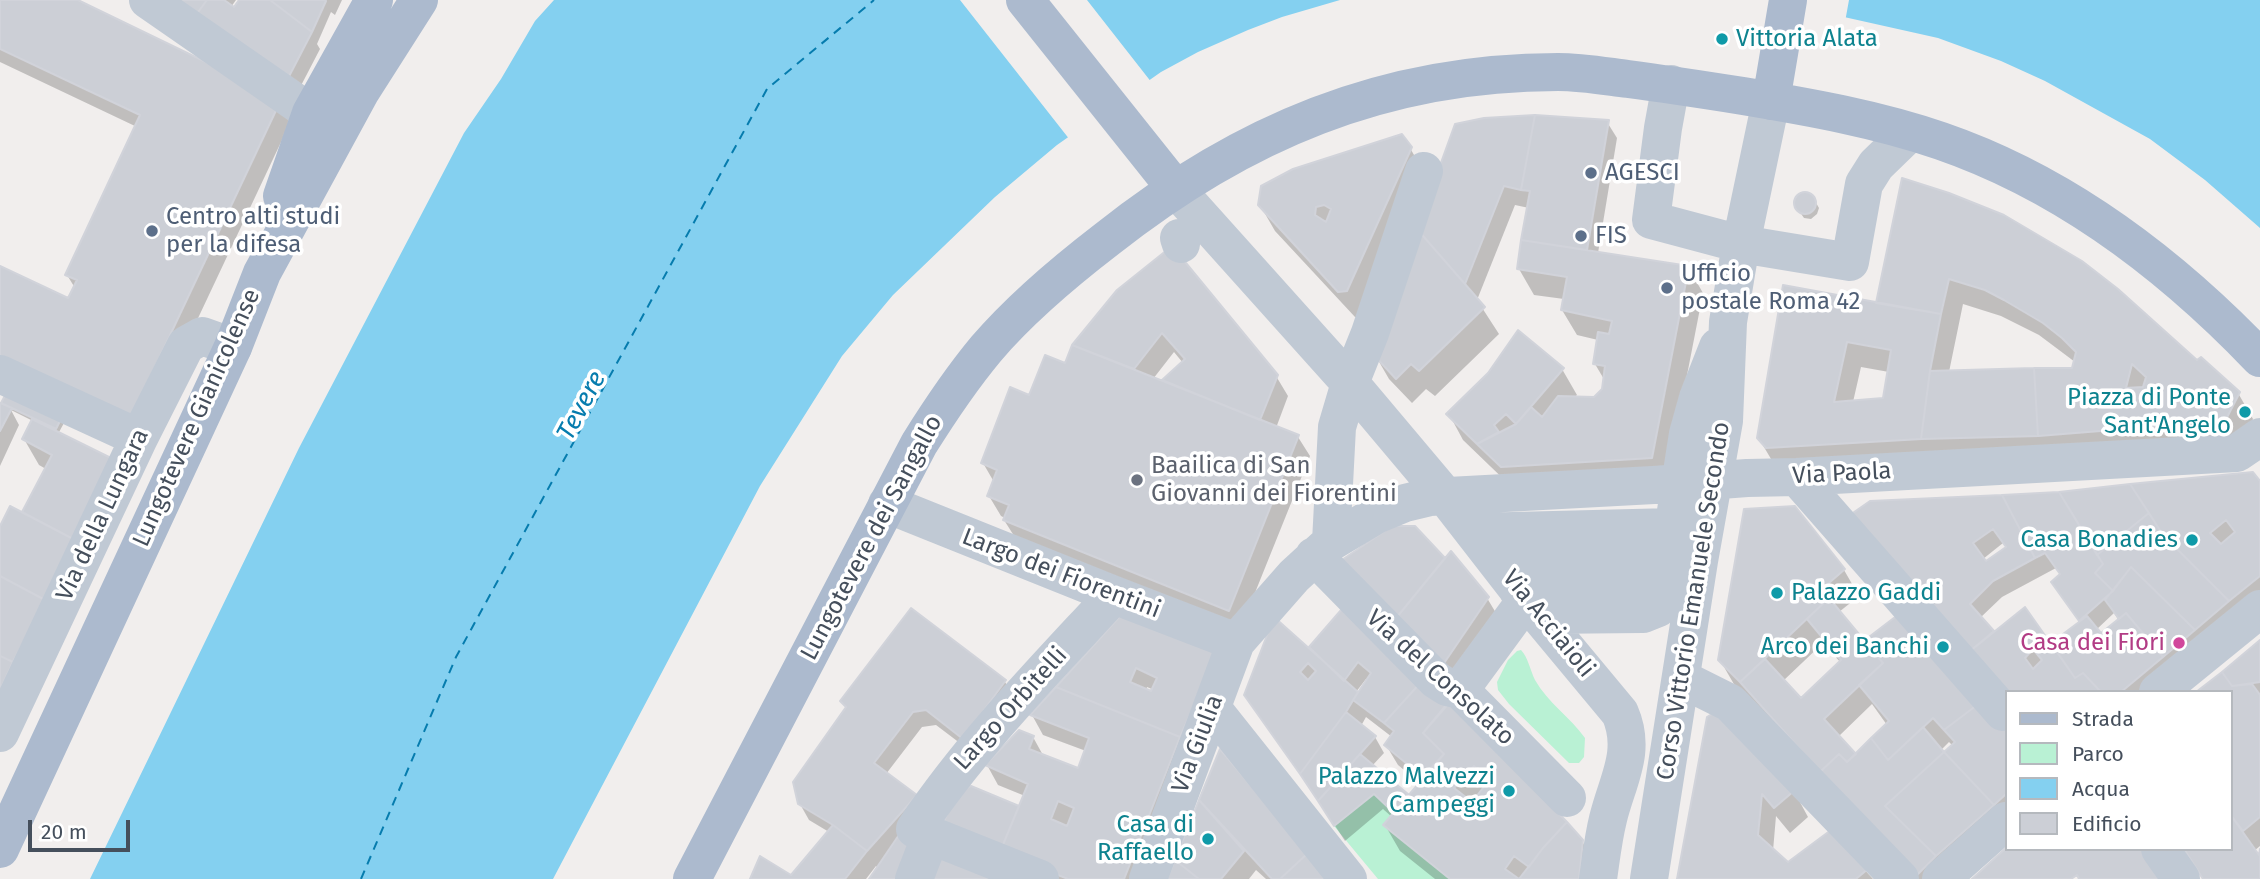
<!DOCTYPE html>
<html>
<head>
<meta charset="utf-8">
<style>
  body { margin:0 }
  #map { position:relative; width:2260px; height:879px; overflow:hidden; background:#f1eeed; font-family:"Fira Sans",sans-serif }
  canvas { display:block }
  .legend { position:absolute; left:2005px; top:690px; width:228px; height:161px; box-sizing:border-box; background:#fff; border:2px solid #b5b9be; margin:0; padding:9px 12px; list-style:none; font-size:21px; color:#454f5c }
  .legend li { display:flex; align-items:center; gap:14px; height:35px }
  .legend b { width:35px; border:2px solid #b5b9be }
  .scale { position:absolute; left:28px; top:820px; width:102px; height:32px; box-sizing:border-box; border:4px solid #454f5c; border-top:0; padding-left:9px; font-size:21px; line-height:24px; white-space:nowrap; color:#454f5c; -webkit-text-stroke:5px #fff; paint-order:stroke }
</style>
</head>
<body>
<div id="map">
<canvas width="2260" height="879"></canvas>
<ul class="legend">
<li><b style="height:9px;background:#acbace"></b>Strada</li>
<li><b style="height:19px;background:#b9f1d4"></b>Parco</li>
<li><b style="height:19px;background:#84d0f0"></b>Acqua</li>
<li><b style="height:19px;background:#cccfd6"></b>Edificio</li>
</ul>
<div class="scale">20 m</div>
</div>
<script>
const c = document.querySelector('canvas').getContext('2d');
c.lineJoin = 'round';
function fillPath(path, color) {
  c.fillStyle = color;
  c.fill(path, 'evenodd');
}
function strokePath(path, color, width, dash) {
  c.strokeStyle = color;
  c.lineWidth = width;
  c.lineCap = dash ? 'butt' : 'round';
  c.setLineDash(dash || []);
  c.stroke(path);
}
function write(font, color, halo, rows, align = 'center') {
  c.font = font + ' "Fira Sans",sans-serif';
  c.lineWidth = 7;
  c.setLineDash([]);
  c.textBaseline = 'middle';
  c.strokeStyle = halo;
  c.fillStyle = color;
  for (const [text, x, y, turn = 0] of rows) {
    c.save();
    c.translate(x, y);
    c.rotate((+turn || 0) * Math.PI / 180);
    c.textAlign = isNaN(turn) ? turn : align;
    if (halo) c.strokeText(text, 0, 0);
    c.fillText(text, 0, 0);
    c.restore();
  }
}
const green = new Path2D(`
  M1521,650C1528,657 1530,670 1535,680C1548,703 1570,717 1585,738L1584,757L1579,763H1569L1509,704L1498,690L1497,682L1508,660L1517,651Z
  M1374,794L1393,812L1383,825L1450,879H1378L1334,826Z`);
const water = new Path2D(`
  M554,0H1340L1282,17L1248,30L1198,52L1161,72L1057,145L995,197L893,295L842,356L760,486L553,879H90L299,448L464,133L501,79L535,21Z
  M1768,0H2260V228L2205,180L2150,139L2045,81L2001,61L1938,38Z`);
const pier = new Path2D(`
  M960,0H1087L1152,83L1070,140Z
  M1765,0H1849L1845,22L1768,3Z`);
const shadow = new Path2D(`
  M0,0H74L279,103L290,123L142,437L0,268L69,300L75,288L67,275L137,127L0,62Z
  M160,0H236L231,7L234,10L240,0H342L335,15L331,12L317,44L320,49L293,101Z
  M1607,122L1617,138L1598,253L1688,267L1703,293L1666,483L1517,492L1463,440L1449,414L1562,369L1577,395L1574,398H1594L1604,390L1605,381L1595,364L1598,340L1577,335L1562,310L1564,299L1534,295L1519,269L1529,208L1515,205L1477,300L1499,334L1435,396L1426,389L1412,403L1389,379L1374,353L1418,229Z
  M1410,148L1425,174L1362,317H1355L1275,231L1260,205Z
  M1903,180L2197,362L2238,393L2253,419L2233,459L1774,464L1758,437L1878,305ZM1963,304L2001,316L2039,335L2075,362L2073,370L1949,372ZM1861,367L1889,372L1884,400L1853,402Z
  M1802,193L1811,194L1819,208L1817,214L1811,219L1804,218L1795,205L1796,199Z
  M1118,291L1276,376L1288,396L1276,428L1298,437L1310,456L1240,630L1016,539L1004,520L1005,518L1001,516L989,496L994,482L983,463L1030,397L1066,366L1074,345ZM1174,352L1183,363L1162,382L1153,379Z
  M8,393L64,423L58,434L113,461L27,688L0,530L23,514L46,469L39,465L24,439L33,421L11,410L19,425L0,466V405L2,406Z
  M2260,484V614L2166,692H2006L1858,533ZM2003,543L2007,548L1986,563L1983,559ZM2056,568L2061,575L2063,598L2080,623L2051,645L1994,634L1980,618L2002,597ZM2114,613L2119,621L2101,635L2096,630Z
  M1794,508L1844,570L1859,596L1839,612L1869,649L1871,648L1867,641L2006,711V824L1955,879H1913L1735,686L1720,660ZM1823,643L1841,663L1801,701L1783,681ZM1872,704L1887,725L1856,756L1838,737ZM1949,742L1953,746L1944,755L1940,751Z
  M1414,527L1445,561L1487,598L1499,618L1448,694L1344,588Z
  M1348,605L1582,841L1597,867L1596,879H1435L1400,851L1385,825L1392,817L1383,809L1345,841L1313,792L1258,715L1246,694L1316,656L1311,647ZM1366,679L1368,680L1358,696L1356,692ZM1366,717L1392,737L1386,745L1398,765L1421,784L1408,798L1372,766L1384,753L1375,737L1361,726Z
  M911,611L1005,682L1014,697L973,753L936,725L922,727L886,774L924,811L871,879L878,868L876,866L866,879H751L791,878L829,832L809,820L800,804L847,709L842,701Z
  M1120,618L1217,653L1142,879H1032L1019,810L1025,796L998,785L987,765L1033,737L1044,757L1079,770L1086,751L1043,735L1032,715ZM1147,687L1154,690L1152,694L1146,691Z
  M2260,642V846L2254,851L2260,859V879H2203L2184,849H2230V692H2199Z
  M1715,714L1794,791L1808,817L1790,833L1776,816L1773,851L1787,865L1831,833L1873,879H1678Z
  M1221,753L1327,879H1266L1256,870L1249,879H1170Z`);
const ferry = new Path2D(`
  M361,879L456,657L767,89L874,0`);
const building = new Path2D(`
  M0,0H78L210,64L280,102L131,418L0,357V266L68,298L77,280L65,275L140,115L0,49Z
  M167,0H207L193,19Z
  M207,0H224L234,7L239,0H270L312,32L284,86L193,19Z
  M270,0H325L326,1L312,32Z
  M1535,115L1521,190L1504,186L1465,284L1417,229L1455,124L1484,118Z
  M1535,115L1609,120L1587,250L1521,240L1530,191L1521,190Z
  M1402,134L1412,147L1347,291L1338,292L1258,205L1261,186L1293,169ZM1324,205L1331,209L1326,222L1315,215L1316,207Z
  M1902,178L1949,193L2004,215L2082,261L2118,289L2197,360L2201,357L2240,392L2219,433L2177,436L2175,425L2038,436L2034,368H2072L2076,352L2062,338L2043,323L2004,300L1985,290L1949,279L1941,314L1876,303ZM2132,364L2146,377L2143,387L2126,388Z
  M1794 203a11 11 0 1 1 22 0a11 11 0 1 1-22 0Z
  M1417,229L1485,307L1419,371L1411,364L1396,379L1372,353Z
  M1521,240L1689,266L1652,458L1501,467L1477,444L1516,424L1531,407L1542,417L1558,396L1594,397L1602,389L1605,366L1593,364L1598,332L1609,334L1612,321L1561,310L1567,277L1517,269Z
  M1172,246L1278,375L1260,420L1162,380L1185,359L1162,333L1134,369L1072,345L1117,290Z
  M1783,285L1941,314L1930,371L1921,439L1766,448L1757,438ZM1847,342L1891,350L1883,398L1834,402Z
  M1518,330L1564,368L1516,424L1506,414L1494,425L1499,432L1477,444L1446,414L1488,373Z
  M1072,345L1299,435L1229,611L1003,520L1009,505L987,496L997,470L981,463L1010,387L1029,395L1045,355L1065,363Z
  M2034,368L2038,436L1921,439L1930,371Z
  M8,390L62,417L56,429L1,403Z
  M0,403L12,408L0,431Z
  M32,419L115,460L75,540L22,512L52,455L22,439Z
  M2253,472L2260,481V576L2229,601L2163,535L2130,484ZM2226,520L2235,532L2221,544L2210,533Z
  M2130,484L2149,513L2097,555L2059,492Z
  M2059,492L2103,564L2095,573L2113,591L2079,621L2051,582L2060,574L2045,553L2035,558L2002,495Z
  M2002,495L2035,558L1993,581L1970,604L1994,631L1969,652L1847,517L1870,501ZM1993,529L2006,547L1986,561L1973,543Z
  M10,506L75,540L45,600L0,576V526Z
  M1795,506L1845,569L1822,589L1829,598L1740,682L1718,660L1744,509Z
  M2149,513L2163,535L2229,601L2195,630L2131,567L2113,591L2095,573L2103,564L2097,555Z
  M1392,526H1415L1445,558L1388,628L1330,568Z
  M1451,551L1489,597L1436,675L1388,628Z
  M2131,567L2195,630L2163,657L2126,613L2119,619L2105,600Z
  M0,576L45,600L13,662L0,656Z
  M1829,598L1883,663L1824,719L1856,754L1847,762L1839,754L1820,772L1740,682L1765,659L1801,698L1841,660L1807,619Z
  M1348,602L1423,680L1384,723L1353,700L1371,673L1358,662L1344,681L1309,647Z
  M2025,607L2075,678L2083,673L2101,692H2006L1969,652ZM2033,649L2042,660L2033,669L2025,658Z
  M911,608L1006,680L963,739L926,710L913,712L874,763L917,795L867,851L833,825L798,804L793,782L846,707L840,701Z
  M2126,613L2163,657L2121,692H2101L2083,673L2075,678L2051,643L2087,616L2101,633Z
  M1899,614L1977,705L1944,730L1933,718L1888,760L1871,738L1889,721L1859,685L1883,663L1865,640Z
  M1120,616L1218,652L1180,737L1056,687ZM1136,668L1157,678L1151,691L1130,682Z
  M1274,617L1358,692L1346,712L1300,774L1244,695ZM1308,663L1316,671L1308,680L1300,672Z
  M2260,640V682L2232,686L2222,672Z
  M0,656L13,662L0,690Z
  M2222,672L2232,686L2252,684L2260,695V817L2243,831L2230,814V692H2196Z
  M1423,680L1447,704L1423,733L1444,754L1423,777L1384,745L1394,731L1384,723Z
  M1056,687L1180,737L1124,879H1068L1000,852L1028,784L985,765L1019,730L1034,736L1029,749L1078,768L1089,738L1030,715ZM1058,801L1074,808L1067,826L1051,819Z
  M1450,702L1567,822L1543,848L1529,867L1514,856L1505,869L1519,879H1450L1383,825L1444,754L1423,733ZM1474,766L1490,779L1472,802L1454,788Z
  M1977,705L2006,708V794L1994,805L1944,752L1955,742L1944,730Z
  M1346,712L1376,736L1318,801L1300,774Z
  M1715,712L1795,790L1774,808L1762,794L1758,835L1788,862L1831,830L1869,868L1856,879H1677L1707,717Z
  M1923,727L1944,752L1885,806L1936,856L1917,875L1820,772L1839,754L1847,762L1871,738L1888,760Z
  M1220,749L1308,853L1280,879H1272L1199,800Z
  M1944,752L1994,805L1936,856L1885,806Z
  M1360,754L1408,794L1393,812L1374,794L1334,826L1318,801Z
  M971,786L1019,806L1000,852L941,829L956,792Z
  M1199,800L1244,851L1221,879H1199L1175,860Z
  M2230,814L2259,855L2260,849V879H2203L2184,849H2230Z
  M1567,822L1583,840L1579,879H1519L1543,848Z
  M833,825L867,851L845,879H750L760,856L791,875Z
  M901,832L920,840L905,879H869Z
  M939,848L1016,879H925Z
  M2006,848L2147,849L2168,879H2079L2077,875L2071,879H1972Z
  M1308,853L1330,879H1280Z
  M1175,860L1199,879H1167Z`);
const minor = new Path2D(`
  M148,0L311,113
  M1671,84L1663,128L1651,220L1741,244L1850,262L1864,184L1876,165L1910,132
  M1175,188L1350,383L1446,497L1526,600L1620,713C1637,752 1617,781 1608,819C1603,839 1601,859 1598,879
  M1179,238L1181,244
  M0,374L139,438
  M1797,477L2003,712
  M887,504L1114,595L1236,642
  M1474,532L1673,527
  M1331,542L1337,427L1350,383L1370,333L1424,171
  M1314,556L1436,680L1447,687L1460,690L1567,798
  M1497,561L1668,559
  M1517,589L1646,587L1664,588
  M1539,615L1643,614L1658,608L1664,588L1688,434L1698,398L1718,347
  M1682,679L1730,703L1900,879
  M1460,690L1526,600
  M2158,692L2260,609
  M1212,708L1348,879
  M0,733L139,438L186,345L202,336L233,347
  M2160,849L2181,879
  M914,879L931,835
  M1040,879L915,829C973,743 1044,671 1114,595
  M1148,879L1236,642L1294,576L1331,542L1376,515L1405,503L1430,497L1654,485L1747,478L1797,477L2237,453L2260,437
  M1649,879L1699,561L1724,421L1728,322L1741,244L1771,101
  M1941,879L2006,821`);
const major = new Path2D(`
  M1025,0L1175,188
  M1771,101L1788,0
  M282,196L311,113L374,0
  M0,849L233,347L262,273L361,91L419,0
  M692,879L919,444C939,412 961,379 986,349C1021,308 1064,272 1107,239C1241,133 1384,72 1558,72C1581,72 1604,76 1628,79C1666,84 1705,90 1743,96C1809,107 1877,119 1941,141C2063,183 2171,265 2260,358`);
const markers = [
  [1722,39,7,"#0f9aa8"],
  [1591,173,7,"#5c6f8a"],
  [152,231,7,"#5c6f8a"],
  [1581,236,7,"#5c6f8a"],
  [1667,288,7,"#5c6f8a"],
  [2245,412,7,"#0f9aa8"],
  [1137,480,7,"#6b7280"],
  [2192,540,7,"#0f9aa8"],
  [1777,593,7,"#0f9aa8"],
  [2179,643,7,"#d1479c"],
  [1943,647,7,"#0f9aa8"],
  [1509,791,7,"#0f9aa8"],
  [1208,839,7,"#0f9aa8"]
];
const cultureNames = [
  ["Vittoria Alata",1736,39,"left"],
  ["Piazza di Ponte",2231,398],
  ["Sant'Angelo",2231,426],
  ["Casa Bonadies",2178,540],
  ["Palazzo Gaddi",1791,593,"left"],
  ["Arco dei Banchi",1929,647],
  ["Palazzo Malvezzi",1495,777],
  ["Campeggi",1495,805],
  ["Casa di",1194,825],
  ["Raffaello",1194,853]
];
const serviceNames = [
  ["AGESCI",1605,173],
  ["Centro alti studi",166,217],
  ["per la difesa",166,245],
  ["FIS",1595,236],
  ["Ufficio",1681,274],
  ["postale Roma 42",1681,302]
];
const streetNames = [
  ["Lungotevere Gianicolense",197,418,-66],
  ["Via Paola",1842,474,-3],
  ["Via della Lungara",103,515,-65],
  ["Lungotevere dei Sangallo",872,538,-62],
  ["Largo dei Fiorentini",1061,574,21],
  ["Corso Vittorio Emanuele Secondo",1694,601,-81],
  ["Via Acciaioli",1548,624,51],
  ["Via del Consolato",1440,678,42],
  ["Largo Orbitelli",1011,709,-48],
  ["Via Giulia",1198,744,-69]
];
const worshipNames = [
  ["Baailica di San",1151,466],
  ["Giovanni dei Fiorentini",1151,494]
];
const hotelNames = [
  ["Casa dei Fiori",2165,643]
];
const waterNames = [
  ["Tevere",582,406,-62]
];
fillPath(green, '#b9f1d4');
fillPath(water, '#84d0f0');
fillPath(pier, '#f1eeed');
fillPath(shadow, '#0003');
strokePath(ferry, '#067cae', 2, [9, 7]);
fillPath(building, '#cccfd6');
strokePath(building, '#d1d3da', 2);
strokePath(minor, '#c0c9d4', 38);
strokePath(major, '#acbace', 38);
for (const [x, y, r, color] of markers) {
  const dot = new Path2D();
  dot.arc(x, y, r, 0, 2 * Math.PI);
  c.fillStyle = color;
  c.fill(dot);
  strokePath(dot, '#fff', 2.5);
}
write('24px', '#0d838f', '#fff', cultureNames, 'right');
write('24px', '#4e5e75', '#fff', serviceNames, 'left');
write('24px', '#454f5c', '#fff', streetNames);
write('24px', '#5b616d', '#fff', worshipNames, 'left');
write('24px', '#b23c85', '#fff', hotelNames, 'right');
write('italic 26px', '#067cae', '#fff', waterNames);
</script>
</body>
</html>
